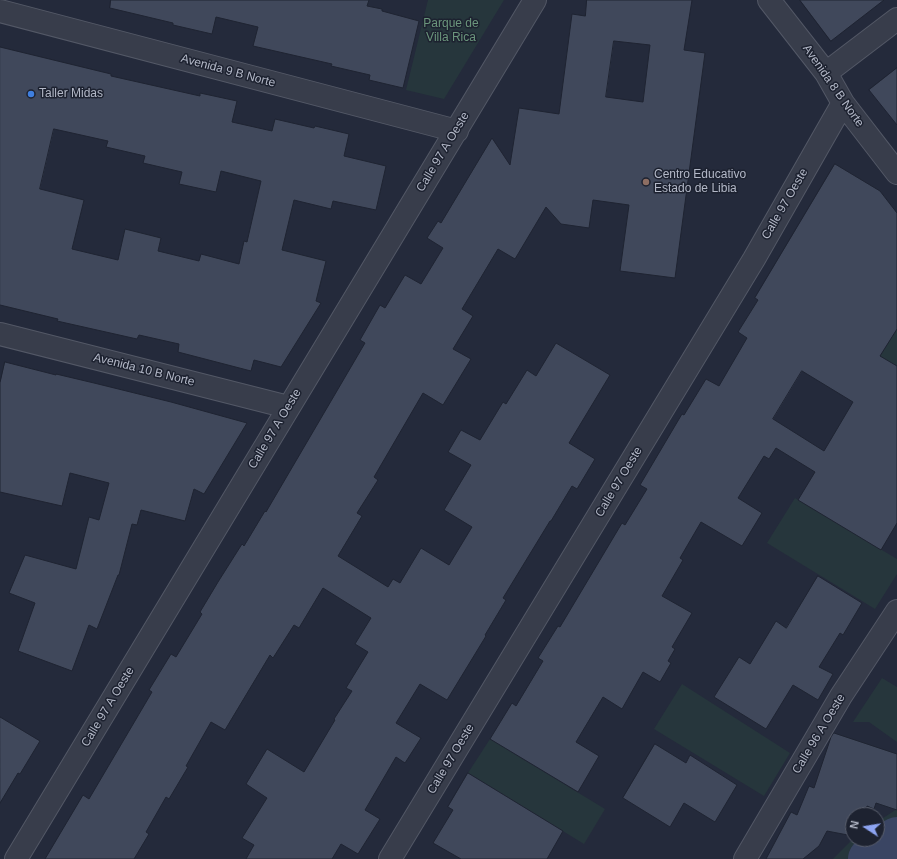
<!DOCTYPE html>
<html>
<head>
<meta charset="utf-8">
<style>
  body { margin:0 }
  #map { position:relative; width:897px; height:859px; overflow:hidden; background:#242a3b; font-family:Arial,sans-serif }
  canvas { display:block }
  .north { position:absolute; left:845px; top:807px; width:40px; height:40px; box-sizing:border-box; background:#1d2230; border:1px solid #595e6c; border-radius:50%; rotate:282deg; font-size:11px; font-weight:700; line-height:16px; text-align:center; color:#b3b8c7 }
  .north::after { content:''; display:block; margin:auto; width:14px; height:18px; background:#8da4f2; clip-path:polygon(50% 0,100% 100%,50% 72%,0 100%) }
</style>
</head>
<body>
<div id="map">
<canvas width="897" height="859"></canvas>
<div class="north">N</div>
</div>
<script>
const c = document.querySelector('canvas').getContext('2d');
c.lineJoin = 'round';
function fillPath(path, color) {
  c.fillStyle = color;
  c.fill(path, 'evenodd');
}
function strokePath(path, color, width, dash) {
  c.strokeStyle = color;
  c.lineWidth = width;
  c.lineCap = dash ? 'butt' : 'round';
  c.setLineDash(dash || []);
  c.stroke(path);
}
function write(font, color, halo, rows, align = 'center') {
  c.font = font + ' Arial,sans-serif';
  c.lineWidth = 3;
  c.setLineDash([]);
  c.textBaseline = 'middle';
  c.strokeStyle = halo;
  c.fillStyle = color;
  for (const [text, x, y, turn = 0] of rows) {
    c.save();
    c.translate(x, y);
    c.rotate((+turn || 0) * Math.PI / 180);
    c.textAlign = isNaN(turn) ? turn : align;
    if (halo) c.strokeText(text, 0, 0);
    c.fillText(text, 0, 0);
    c.restore();
  }
}
const green = new Path2D(`
  M428,0H504L444,99L406,90Z
  M897,329V367L880,356Z
  M795,498L897,559V574L875,609L767,543Z
  M882,678L897,687V742L869,722H853Z
  M682,684L790,753L764,796L654,729Z
  M490,739L605,809L584,844L468,773Z
  M897,809V859H833L853,839H877V822Z`);
const river = new Path2D(`
  M870,859L897,839`);
const building = new Path2D(`
  M111,0H369L367,6L382,9V11L419,21L403,88L369,80L370,75L331,66L332,64L253,46L258,27L216,17L212,34L173,25V23L110,8Z
  M587,0H692L684,50L705,53L675,278L620,271L629,205L593,200L589,228L561,224L546,207L515,259L498,249L462,309L473,316L453,349L471,359L443,405L423,393L374,477L378,480L357,513L362,516L338,556L388,587L393,579L400,583L421,548L449,565L472,527L444,510L471,465L448,452L461,430L480,440L503,402L506,404L527,370L536,376L556,343L610,375L569,443L595,459L577,489L572,486L551,521H550L503,598L506,600L485,635L486,636L447,700L420,684L396,723L421,738L405,763L396,757L365,810L380,819L358,854L341,844L332,859H246L254,845L242,838L267,798L246,784L267,749L304,772L335,720L334,719L352,691L346,688L368,652L355,644L371,618L323,588L299,628L294,625L273,658L270,655L225,730L211,722L186,766L188,767L169,799L166,797L146,832L149,834L134,859H45L83,795L89,799L152,692L149,690L171,654L176,657L202,614L200,612L218,582L242,544L244,546L265,511L266,512L365,343L360,340L380,305L385,308L405,275L421,284L443,248L427,238L438,221L441,223L492,138L510,165L519,108L559,114L572,14L585,16ZM614,41L650,45L643,102L606,97Z
  M800,0H884L831,41Z
  M0,47L111,74V76L200,96V93L237,101L232,122L272,131L275,119L314,128L315,126L349,134L344,156L386,166L376,210L333,201L331,209L294,200L282,250L326,261L316,301L321,303L281,367L254,360L251,371L178,352L179,344L139,335L137,339L57,321L58,319L0,305ZM54,129L108,141L106,147L145,156L143,163L182,172L179,184L216,192L221,171L261,181L247,242L244,241L239,264L201,254L199,261L158,251L161,238L125,229L118,260L72,249L84,200L40,189Z
  M897,68V125L869,90Z
  M835,164L880,191L897,213V329L880,356L897,366V523L881,550L798,500L815,472L776,448L769,459L764,456L738,498L762,513L742,546L701,522L680,558L683,560L662,596L692,613L672,647L675,649L668,661L671,663L660,682L643,672L622,709L603,697L576,742L599,756L578,792L490,739L512,703L516,706L543,661L538,658L558,626L560,627L622,523L625,525L647,489L640,485L682,414L684,415L706,379L719,386L747,338L738,332L758,300L755,298ZM802,371L853,402L824,451L773,419Z
  M5,362L56,375V374L94,383L171,402L247,423L204,494L194,489L185,521L141,510L137,525L132,524L119,575H118L97,629L89,625L72,671L18,651L35,603L9,593L25,555L76,569L89,517L99,520L109,483L70,473L62,506L0,492V383Z
  M818,576L862,603L843,635L840,633L819,667L833,674L818,700L793,685L766,729L714,697L739,657L750,664L776,621L786,628Z
  M0,717L40,741L20,774L18,773L0,803Z
  M834,733L897,754V810L876,803L874,809L867,806L864,815H853V836L827,831L819,846L803,859H766L791,812L797,815L809,786L814,788L831,737Z
  M655,744L686,763L690,755L737,785L715,822L684,803L670,827L623,798Z
  M468,773L563,831L547,859H461L433,843L453,810L448,807Z`);
const minor = new Path2D(`
  M769,0L826,73L843,103L897,173
  M0,11L457,131
  M826,73L897,19
  M0,334L288,407
  M16,859L535,0
  M390,859L754,259L843,103
  M745,859L841,696L897,611`);
const markers = [
  [31,94,4,"#3f7fe0"],
  [646,182,4,"#8d6e63"]
];
const parkNames = [
  ["Parque de",451,24],
  ["Villa Rica",451,38]
];
const streetNames = [
  ["Avenida 9 B Norte",228,71,15],
  ["Avenida 8 B Norte",833,86,55],
  ["Calle 97 A Oeste",443,152,-59],
  ["Calle 97 Oeste",785,204,-60],
  ["Avenida 10 B Norte",144,370,14],
  ["Calle 97 A Oeste",275,429,-59],
  ["Calle 97 Oeste",619,482,-59],
  ["Calle 97 A Oeste",108,707,-59],
  ["Calle 96 A Oeste",819,734,-59],
  ["Calle 97 Oeste",451,759,-59]
];
const poiNames = [
  ["Taller Midas",39,94],
  ["Centro Educativo",654,175],
  ["Estado de Libia",654,189]
];
fillPath(green, '#26363c');
strokePath(river, '#3a4563', 44);
fillPath(building, '#40485b');
strokePath(building, '#1f2432', 1);
strokePath(minor, '#535866', 24);
strokePath(minor, '#383d4b', 22);
for (const [x, y, r, color] of markers) {
  const dot = new Path2D();
  dot.arc(x, y, r, 0, 2 * Math.PI);
  c.fillStyle = color;
  c.fill(dot);
  strokePath(dot, '#1d2230', 1.5);
}
write('12px', '#6b967c', '#1d2230', parkNames);
write('12px', '#b3b8c7', '#1d2230', streetNames);
write('12px', '#b3b8c7', '#1d2230', poiNames, 'left');
</script>
</body>
</html>
